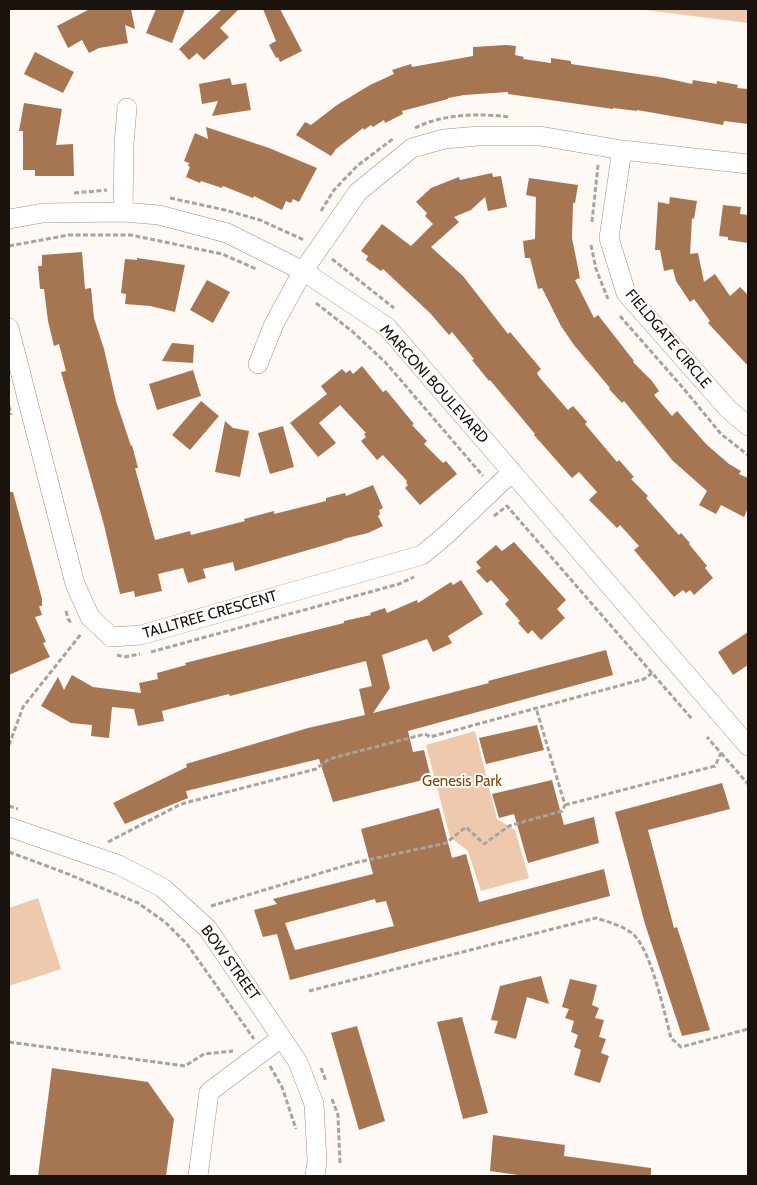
<!DOCTYPE html>
<html>
<head>
<meta charset="utf-8">
<style>
  body { margin:0 }
  #map { position:relative; width:757px; height:1185px; overflow:hidden; background:#fef9f5; font-family:Cabin,sans-serif }
  canvas { display:block }
  .frame { position:absolute; inset:0; border:10px solid #1a120c; pointer-events:none }
</style>
</head>
<body>
<div id="map">
<canvas width="757" height="1185"></canvas>
<div class="frame"></div>
</div>
<script>
const c = document.querySelector('canvas').getContext('2d');
c.lineJoin = 'round';
function fillPath(path, color) {
  c.fillStyle = color;
  c.fill(path, 'evenodd');
}
function strokePath(path, color, width, dash) {
  c.strokeStyle = color;
  c.lineWidth = width;
  c.lineCap = dash ? 'butt' : 'round';
  c.setLineDash(dash || []);
  c.stroke(path);
}
function write(font, color, halo, rows, align = 'center') {
  c.font = font + ' Cabin,sans-serif';
  c.lineWidth = 4;
  c.setLineDash([]);
  c.textBaseline = 'middle';
  c.strokeStyle = halo;
  c.fillStyle = color;
  for (const [text, x, y, turn = 0] of rows) {
    c.save();
    c.translate(x, y);
    c.rotate((+turn || 0) * Math.PI / 180);
    c.textAlign = isNaN(turn) ? turn : align;
    if (halo) c.strokeText(text, 0, 0);
    c.fillText(text, 0, 0);
    c.restore();
  }
}
const green = new Path2D(`
  M637,9H748V23Z
  M475,731L497,819L515,830L529,878L481,891L468,851L450,837L426,745Z
  M38,898L61,969L9,986V908Z`);
const building = new Path2D(`
  M87,9H131L135,29L125,25L128,43L99,48L89,53L82,40L68,48L57,26L88,10Z
  M156,9H185L172,43L146,33Z
  M222,9H239L220,28L229,37L204,60L197,53L189,60L179,49Z
  M263,9H280L302,51L280,62L278,57L276,58L269,45L276,41Z
  M506,45L516,46L515,55L524,57L523,59L551,63V58L571,61V64L665,78L692,84L693,80L717,84V81L738,85L737,88L748,89V124L724,121L723,125L637,110V111L613,108V109L508,94V92L464,95L448,98V99L402,111L403,114L385,123L384,120L373,127L371,125L364,130L363,128L336,149L331,156L296,135L305,122L311,125L337,105L370,85L394,74L392,70L411,64L412,67L473,56V47Z
  M35,52L74,72L63,93L24,74Z
  M230,78L232,85L246,83L251,110L212,116L218,101L202,104L199,84Z
  M24,103L62,109L56,145L73,144L74,176H35V170H23V131H19Z
  M206,127L269,148L317,168L299,202L293,199L291,203L286,201L282,210L254,196L253,198L223,186L222,188L201,181L200,183L186,177L190,167L188,166L189,163L184,161L195,133L208,139Z
  M492,173L493,177L501,176L507,207L488,211L485,197L471,210L454,217L459,222L431,247L463,276L508,334L510,332L541,369L537,373L540,378L568,410L573,406L587,422L585,424L617,462L619,460L634,477L631,479L648,496L646,498L679,535L681,533L690,543L689,544L707,566L705,568L713,578L694,595L690,590L686,593L683,590L674,597L634,550L639,546L620,525L617,528L589,500L597,492L579,472L572,478L534,435L535,434L490,380L489,381L472,360L474,359L452,332L449,335L430,313L383,269L381,271L366,260L368,256L361,251L382,224L411,246L433,224L425,216L427,213L416,202L431,188L459,177L460,180Z
  M529,178L578,185L575,203H573L572,238L580,278L575,280L594,318L598,315L634,361L633,362L652,381L659,391L654,395L672,416L677,411L706,444L729,464L741,471L739,474L748,478V508L744,517L721,505L716,514L699,505L707,491L673,461L624,401L622,403L609,389L610,388L574,345L561,326L542,288L538,289L530,258H525L523,241L535,239L536,197L526,195Z
  M670,197L697,201L694,219L692,218L690,254L698,253L704,282L715,274L730,296L740,287L748,295V366L708,323L710,321L694,299L690,302L676,281L673,269L664,271L660,250H655L658,202L669,204Z
  M723,205L741,207L740,214L748,215V243L728,240V237L719,236Z
  M82,252L85,289L91,288L94,318L104,349L116,401L131,446L132,445L138,468H135L155,540L190,531L191,535L245,521L244,519L274,511V514L326,501V498L345,493L346,496L373,485L383,508L379,510L380,514L378,516L383,526L368,533L343,539V540L235,571L233,562L203,569L206,578L188,583L183,568L158,574L162,591L135,597L134,591L120,594L104,525L61,372L66,371L59,344L54,346L48,321L44,289H40L38,266H42V255Z
  M137,258L185,265L175,312L150,306L125,304L126,294L121,293L125,259L137,260Z
  M207,280L230,292L213,323L190,310Z
  M172,343L194,345L193,363L162,361Z
  M362,366L383,392L386,390L414,424L412,425L427,441L424,444L443,463L446,461L457,474L420,505L405,488L408,485L406,483L407,481L383,455L377,460L361,441L366,437L364,434L366,433L340,405L319,423L336,443L318,457L290,423L327,394L321,386L342,369L346,373L350,370L353,374Z
  M193,370L201,396L157,410L149,384Z
  M201,401L219,416L190,450L172,435Z
  M225,421L233,428L249,431L240,477L215,472Z
  M283,426L294,467L270,474L258,433Z
  M9,492H13L42,599V606H39L42,615L35,617L46,642L43,643L50,657L9,675Z
  M514,542L566,600L557,609L565,618L541,640L532,630L528,634L518,623L520,621L505,604L509,600L491,580L487,583L476,571L481,568L476,562L496,545L502,551Z
  M461,580L483,614L448,636L452,643L433,652L427,639L382,655L390,688L373,713L489,683L488,681L606,650L613,675L408,731L413,752L424,750L431,778L333,802L319,759L186,791L188,798L125,824L113,803L187,767L186,764L308,728L365,715L359,689L372,686L366,661L230,696L229,694L162,711L164,721L148,724L138,726L134,709L112,707L109,738L91,736L92,725L71,723L41,706L58,677L64,690L72,675L93,687L141,693L139,683L158,679L157,673L186,665L185,663L201,659L344,623V621L371,615L370,613L385,608L387,613L417,600L418,603L451,582L453,585Z
  M748,632V665L733,675L718,652Z
  M537,725L544,750L486,764L479,738Z
  M552,780L564,825L594,817L599,843L528,863L514,814L499,818L492,794Z
  M722,783L730,809L648,830L674,928L677,927L710,1030L682,1036L645,924L615,812Z
  M439,808L452,858L466,854L479,902L604,869L610,896L290,980L277,934L263,937L254,910L277,904L273,899L373,874L361,829ZM375,899L376,903L386,901L394,926L295,950L285,923Z
  M541,976L549,1004L527,997L516,1039L494,1033L498,1021L491,1020L500,986Z
  M570,979L597,985L592,1005L599,1008L595,1018L604,1020L599,1037L606,1039L601,1053L609,1056L600,1083L574,1075L581,1050L574,1047L578,1035L571,1032L574,1021L565,1018L569,1009L562,1007Z
  M462,1017L488,1113L463,1119L437,1022Z
  M357,1026L385,1121L359,1130L331,1033Z
  M52,1068L148,1082L174,1119L166,1176H38Z
  M493,1135L565,1145L564,1156L651,1168V1176H525L490,1171Z`);
const path = new Path2D(`
  M415,128C442,114 479,113 509,117
  M74,193L107,190
  M170,198L225,210L260,220L304,240
  M321,211L334,190L357,166L394,138
  M592,222L598,165
  M591,245L596,269L608,299
  M9,246L69,235H131L222,254L256,269
  M332,259L394,308
  M316,303L353,332L386,363L483,476
  M620,316L684,389L721,434L748,455
  M9,406L11,415
  M494,516L507,506L692,719
  M66,611L68,619L72,624
  M151,652L399,584L414,577
  M117,655L124,657L140,654
  M9,745L23,707L81,634
  M721,753L748,784
  M565,805L715,766L721,753L707,737
  M9,806L18,809
  M108,842L181,804L316,769L329,759L425,734L430,737L644,679L652,673
  M9,852L63,872L138,903L165,922L187,944L254,1039
  M211,906L354,863L446,843L466,827L484,844L509,826L562,811L565,805L536,708
  M309,991L596,918C608,922 625,926 635,936C652,955 664,1011 671,1038L681,1047L748,1029
  M9,1042L185,1066L204,1054L233,1051
  M270,1066L282,1087L296,1129
  M321,1068L326,1081
  M332,1099L338,1115L340,1163`);
const minor = new Path2D(`
  M622,150L609,238L626,293L728,409L748,426
  M123,212L124,144L127,108
  M9,219L43,213L123,212L159,215L227,233L303,271L387,327L748,746
  M9,328L75,584L90,617L111,637L141,635L422,555L446,535L512,472
  M258,364L274,324L303,271L358,192L412,148L444,139L479,136H540L622,150L748,164
  M9,827L119,865L163,888L208,929L298,1062L314,1104L317,1161L315,1176
  M198,1176L209,1092L281,1038`);
const streetNames = [
  ["FIELDGATE CIRCLE",668,339,50],
  ["MARCONI BOULEVARD",434,384,48],
  ["TALLTREE CRESCENT",210,615,-16],
  ["BOW STREET",230,963,54]
];
const parkNames = [
  ["Genesis Park",462,782]
];
fillPath(green, '#efc9ae');
fillPath(building, '#a67551');
strokePath(minor, '#a48d7d', 20);
strokePath(path, '#a9a39e', 3, [5, 2.5]);
strokePath(minor, '#fff', 19);
write('15px', '#1a120c', '#fff', streetNames);
write('15px', '#834402', '#fff', parkNames);
</script>
</body>
</html>
